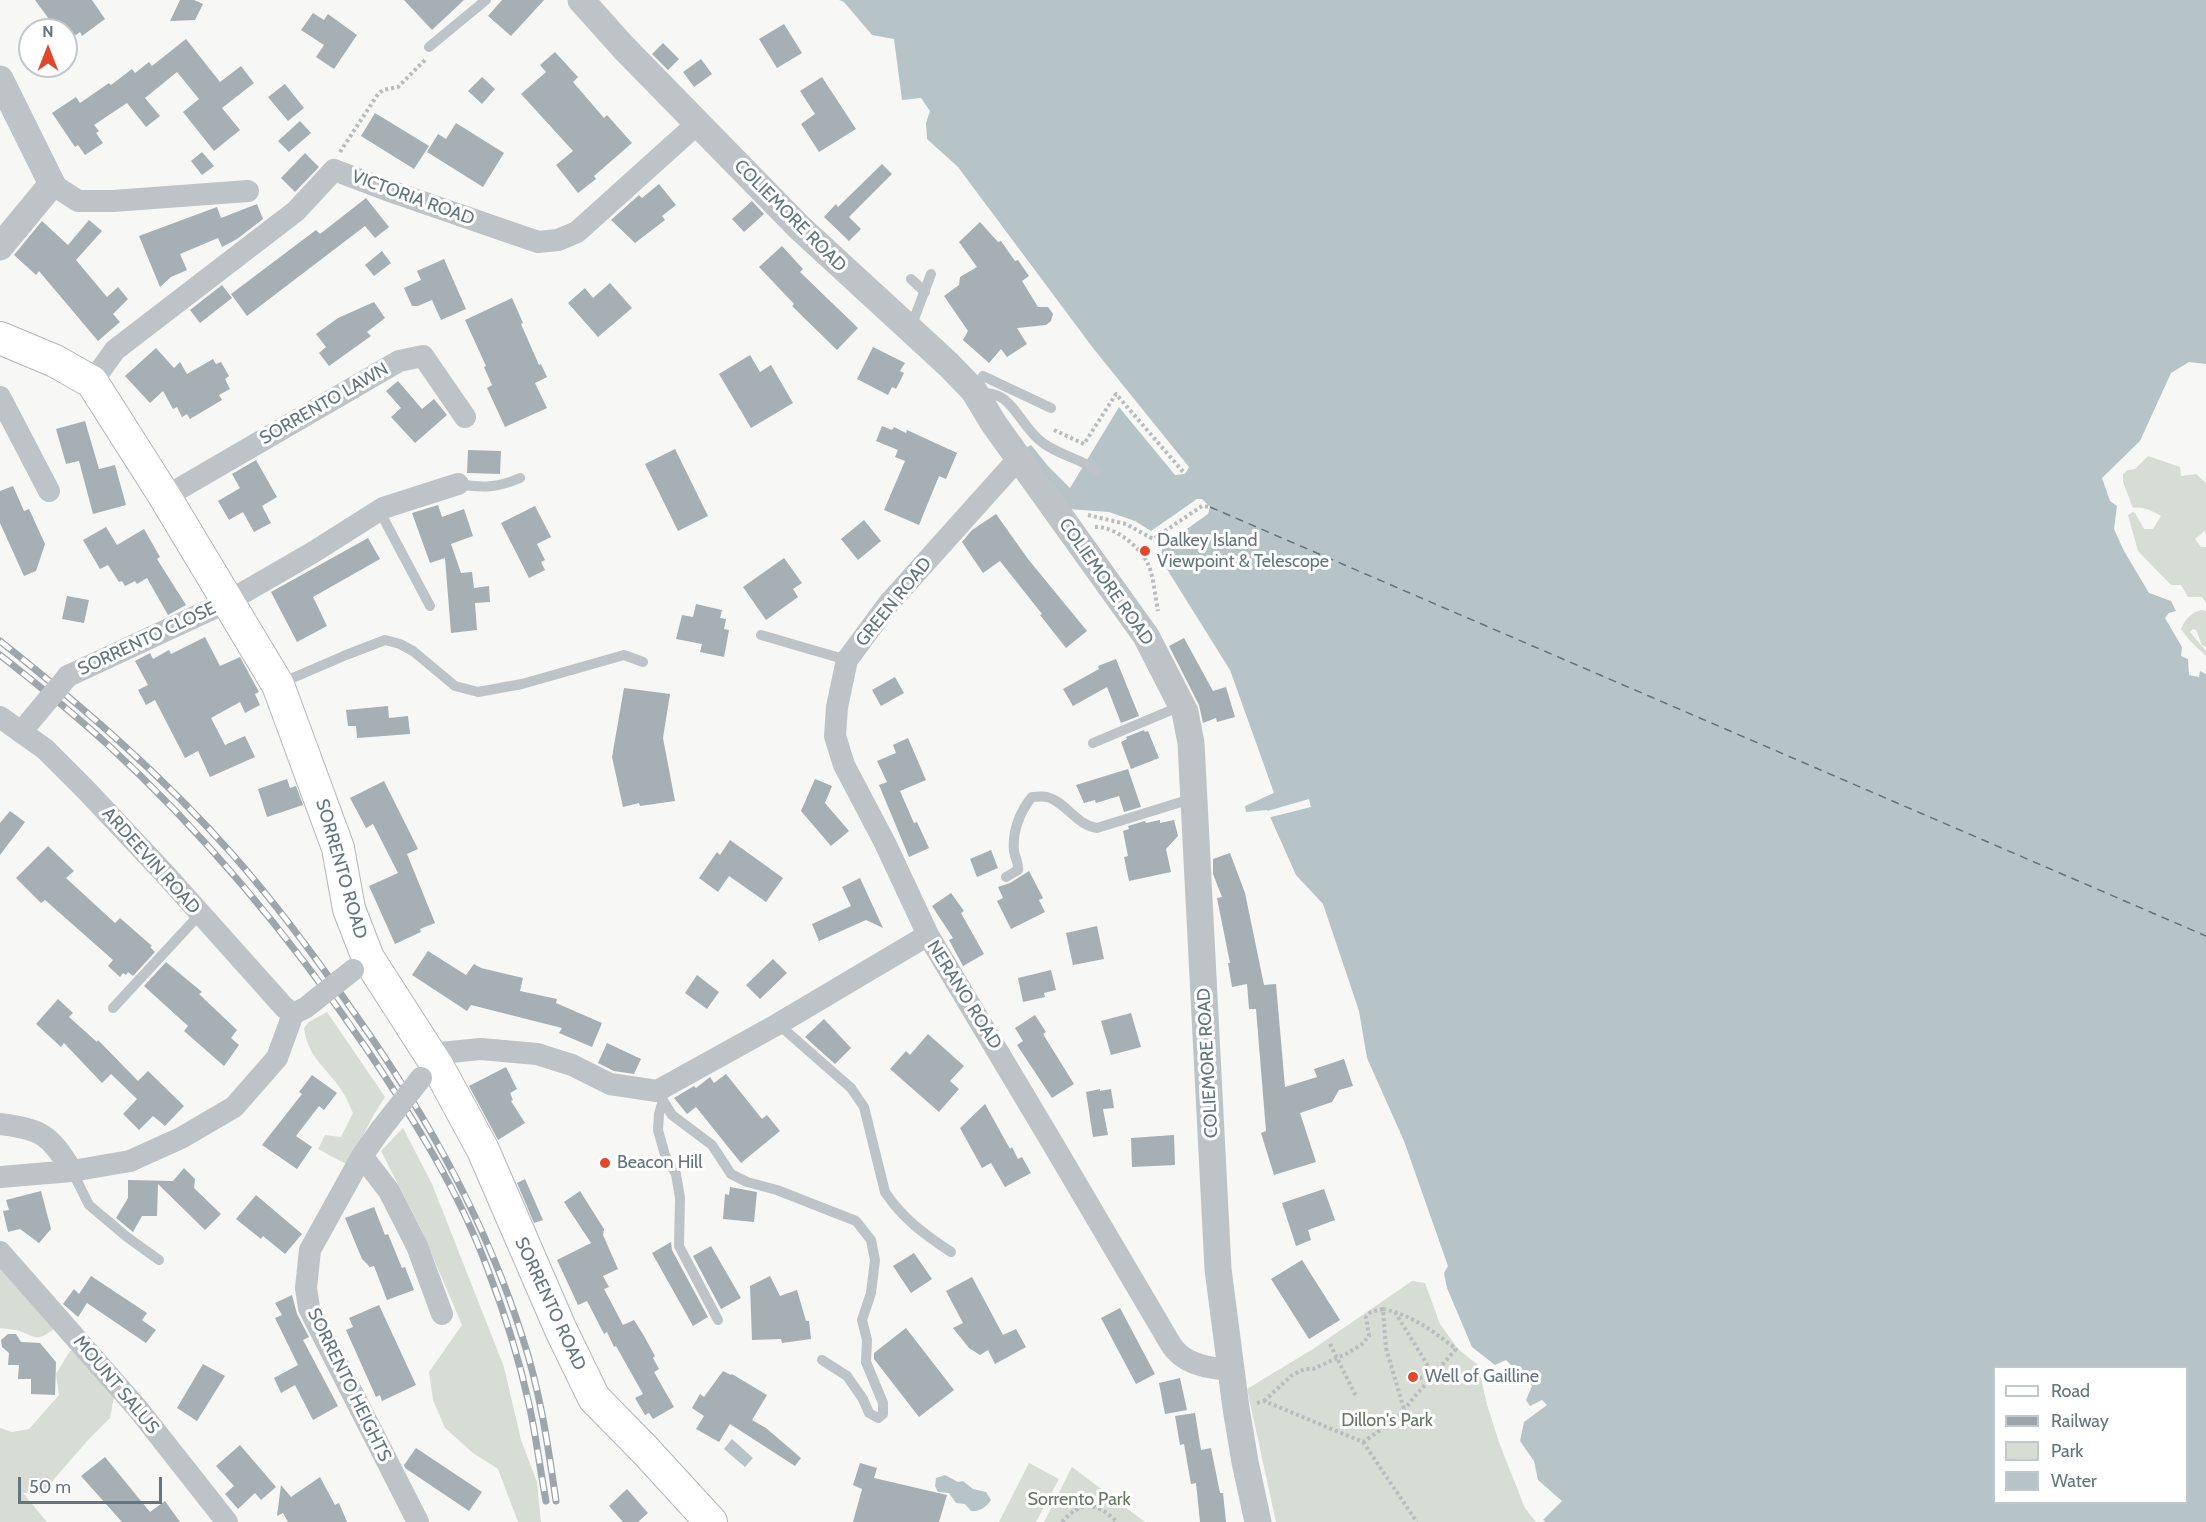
<!DOCTYPE html>
<html>
<head>
<meta charset="utf-8">
<style>
  body { margin:0 }
  #map { position:relative; width:2206px; height:1522px; overflow:hidden; background:#f7f7f5; font-family:Cabin,sans-serif }
  canvas { display:block }
  .legend { position:absolute; left:1993px; top:1366px; width:195px; height:138px; box-sizing:border-box; background:#fff; border:2px solid #c1c8cc; margin:0; padding:8px 10px; list-style:none; font-size:18px; color:#63757f }
  .legend li { display:flex; align-items:center; gap:12px; height:30px }
  .legend b { width:30px; border:2px solid #c1c8cc }
  .north { position:absolute; left:18px; top:18px; width:60px; height:60px; box-sizing:border-box; background:#fff; border:2px solid #c1c8cc; border-radius:50%; rotate:0deg; font-size:16px; font-weight:700; line-height:24px; text-align:center; color:#63757f }
  .north::after { content:''; display:block; margin:auto; width:21px; height:27px; background:#e0472c; clip-path:polygon(50% 0,100% 100%,50% 72%,0 100%) }
  .scale { position:absolute; left:18px; top:1477px; width:144px; height:27px; box-sizing:border-box; border:3px solid #63757f; border-top:0; padding-left:8px; font-size:18px; line-height:21px; white-space:nowrap; color:#63757f; -webkit-text-stroke:4px #fff; paint-order:stroke }
</style>
</head>
<body>
<div id="map">
<canvas width="2206" height="1522"></canvas>
<ul class="legend">
<li><b style="height:8px;background:#fff"></b>Road</li>
<li><b style="height:8px;background:#9ea6ab"></b>Railway</li>
<li><b style="height:16px;background:#d7dcd4"></b>Park</li>
<li><b style="height:16px;background:#b6c4c7"></b>Water</li>
</ul>
<div class="north">N</div>
<div class="scale">50 m</div>
</div>
<script>
const c = document.querySelector('canvas').getContext('2d');
c.lineJoin = 'round';
function fillPath(path, color) {
  c.fillStyle = color;
  c.fill(path, 'evenodd');
}
function strokePath(path, color, width, dash) {
  c.strokeStyle = color;
  c.lineWidth = width;
  c.lineCap = dash ? 'butt' : 'round';
  c.setLineDash(dash || []);
  c.stroke(path);
}
function write(font, color, halo, rows, align = 'center') {
  c.font = font + ' Cabin,sans-serif';
  c.lineWidth = 6;
  c.setLineDash([]);
  c.textBaseline = 'middle';
  c.strokeStyle = halo;
  c.fillStyle = color;
  for (const [text, x, y, turn = 0] of rows) {
    c.save();
    c.translate(x, y);
    c.rotate((+turn || 0) * Math.PI / 180);
    c.textAlign = isNaN(turn) ? turn : align;
    if (halo) c.strokeText(text, 0, 0);
    c.fillText(text, 0, 0);
    c.restore();
  }
}
const green = new Path2D(`
  M2148,456L2180,467L2181,476L2196,474L2206,483V535L2205,531L2195,539L2201,547H2206V603L2202,597H2188L2181,585H2171L2138,551L2128,515L2133,512L2135,513L2144,529H2153L2161,516C2152,511 2143,506 2133,508L2123,482V474L2128,470L2135,469Z
  M2201,610L2206,611V647L2202,645L2196,630L2193,629L2190,632L2206,651V656C2197,647 2188,640 2181,629C2185,619 2191,613 2201,610Z
  M327,1012L385,1097L373,1116L348,1165L318,1149L325,1135L341,1137L353,1113C349,1104 345,1095 340,1088C324,1065 308,1057 304,1028L309,1022Z
  M403,1128L432,1184L504,1367L521,1440L537,1482L541,1522H518L498,1469L473,1453L445,1428L433,1400L429,1372L462,1325L422,1231L381,1151Z
  M0,1265L54,1329C34,1344 35,1335 16,1330C11,1329 5,1329 0,1328Z
  M1412,1281L1425,1283L1440,1324L1458,1349L1478,1365L1487,1405L1500,1445L1525,1508L1536,1522H1276L1247,1389L1313,1349Z
  M79,1349L114,1396L110,1418L88,1440L42,1493H23L47,1522H0V1428L12,1432L29,1429L59,1395L56,1374L70,1351Z
  M1029,1463L1059,1479L1036,1522H999Z
  M1072,1467L1145,1522H1044Z`);
const water = new Path2D(`
  M839,0H2206V364L2189,362L2171,373L2140,441L2102,478L2110,501L2117,506L2114,529L2124,551L2149,593L2171,601L2176,611L2169,613L2165,618L2182,647L2181,656L2188,659L2189,675L2199,677L2200,671L2206,674V1522H1546L1543,1520L1562,1501L1538,1480L1534,1461L1520,1441L1524,1422L1547,1405L1542,1400L1530,1406L1526,1400L1532,1386L1506,1360L1495,1365L1472,1347L1447,1288L1444,1273L1448,1266L1404,1141L1367,1058L1359,1011L1323,904L1296,875L1267,810L1246,812L1245,806L1274,793L1230,670L1160,558L1163,546L1208,514L1210,507L1202,499H1197L1151,531L1135,521L1109,512L1069,509L1026,448L1031,445L1048,466L1070,488L1119,407L1175,475L1185,474L1189,467L1093,348L958,167L927,139L926,123L930,111L921,98L902,100L894,39L872,35L844,2ZM1994,1368H2186V1502H1994Z
  M732,1439L753,1458L745,1467L724,1449Z
  M945,1475L958,1482L963,1481L973,1489L986,1492L991,1500C987,1507 979,1512 971,1511L965,1504L956,1503L949,1493L938,1492L935,1486L936,1478Z`);
const pier = new Path2D(`
  M1309,799L1311,807L1267,818L1265,813L1257,814Z`);
const ferry = new Path2D(`
  M1210,507L2206,936`);
const building = new Path2D(`
  M35,0H92L105,19L82,36L80,32L66,42V30H57Z
  M180,0H194L203,4L195,20L170,21Z
  M404,0H464L432,30Z
  M502,0H544L511,36L488,16Z
  M313,13L324,20L328,14L357,35L334,69L316,57L324,45L301,30Z
  M784,24L802,53L777,68L759,39Z
  M186,39L220,82L241,66L254,83L222,108L240,130L214,151L183,112L199,99L177,72L145,98L160,116L146,127L127,103L94,125L99,131L96,133L103,143L85,155L78,145L75,147L52,113L76,97L80,103L109,83L111,85L132,69L135,73L149,62L152,66Z
  M663,43L679,59L668,70L652,54Z
  M555,52L578,77L573,82L604,118L607,115L632,143L594,176L596,179L578,193L556,165L573,151L521,94L546,72L540,65Z
  M701,59L712,74L694,87L683,72Z
  M482,77L495,89L482,104L468,91Z
  M822,77L856,129L819,152L801,124L815,114L800,91Z
  M285,84L304,108L288,121L268,97Z
  M375,113L429,146L414,169L361,136Z
  M300,121L311,133L289,152L278,141Z
  M456,123L504,153L483,187L427,152L438,134L446,139Z
  M202,152L214,166L202,175L191,161Z
  M305,153L319,167L295,192L281,178Z
  M882,164L892,174L849,217L861,229L849,241L824,217L836,204L838,207Z
  M659,184L676,205L662,216L665,220L635,243L611,220L639,195L642,198Z
  M366,198L389,227L375,238L365,226L247,316L231,294L316,230L320,234Z
  M752,201L764,214L744,232L732,219Z
  M257,204L263,219L237,239L222,247L218,238L180,254L187,270L171,277L160,287L139,236L217,207L221,218Z
  M89,220L102,231L76,260L107,297L118,287L128,299L113,314L120,322L98,341L39,271L36,275L14,255L42,221L68,245Z
  M980,222L998,242L1001,241L1015,261L1018,260L1029,276L1022,281L1038,307H1048L1053,314L1051,321L1046,325L1017,328L1027,344L1007,357L1001,349L989,363L963,340L968,331L944,296L959,285L960,277L977,267L959,242Z
  M782,246L803,269L800,272L858,328L837,350L792,306L794,304L759,267Z
  M382,251L391,263L374,276L365,265Z
  M444,259L466,309L441,320L432,300L418,306H412L404,288L421,280L417,271Z
  M610,283L632,308L598,337L568,303L585,288L593,298Z
  M222,285L232,298L200,323L190,310Z
  M512,298L523,323L521,324L539,365L541,364L547,377L535,383L547,408L505,427L487,388L492,385L484,367L486,366L465,320Z
  M374,302L385,318L367,332L371,336L329,366L319,353L326,347L316,334L338,318Z
  M873,347L905,363L900,371L904,373L896,389L892,387L888,395L857,379Z
  M156,348L174,368L180,362L187,374L213,359L216,364L221,362L229,376L225,379L230,389L219,395L222,400L190,419L187,414L182,417L177,407L173,409L163,391L150,403L125,376Z
  M750,355L760,372L771,365L793,403L751,428L719,374Z
  M398,381L422,409L434,399L447,415L415,443L391,417L401,408L386,391Z
  M85,421L99,469L115,465L126,505L93,514L79,461L66,464L56,429Z
  M882,426L892,430L894,427L906,433L907,430L957,453L946,479L939,476L919,525L884,510L905,461L895,457L898,450L876,441Z
  M675,449L708,516L678,531L645,464Z
  M468,450L501,451L500,474L467,473Z
  M256,460L277,497L262,506L271,523L254,532L243,512L229,520L218,501L240,488L232,474Z
  M13,486L24,511L29,509L45,544L36,571L24,576L0,523V491Z
  M438,505L442,517L464,509L473,536L451,544L461,573L472,572L474,588L489,586L490,602L475,603L477,630L451,633L445,558L430,563L412,513Z
  M535,506L551,537L537,544L545,560L541,562L545,570L529,578L501,523Z
  M996,514L1028,559L1087,631L1066,648L1040,615L1042,614L1000,561L983,573L962,542L972,530Z
  M864,520L881,541L858,560L841,539Z
  M106,527L117,545L144,529L160,557L157,559L186,605L168,615L147,578L137,584L135,581L125,586L122,581L119,582L108,565L100,569L83,540Z
  M368,538L380,559L313,597L327,626L297,642L271,592Z
  M784,558L802,583L793,589L798,597L766,620L743,587Z
  M67,596L89,600L84,623L62,619Z
  M696,604L722,610L720,618L726,619L724,629L729,630L724,657L700,652L702,644L676,639L682,615L693,617Z
  M205,637L220,666L240,657L259,692L255,694L260,705L245,713L240,702L211,718L225,745L245,736L255,757L210,777L198,751L185,758L155,700L146,705L138,690L148,685L135,661L150,653L153,659L169,650L171,654Z
  M1184,638L1213,691L1226,687L1235,717L1217,722L1216,718L1203,723L1199,705L1169,646Z
  M1116,659L1139,716L1121,723L1107,687L1073,706L1063,689L1099,669L1098,666Z
  M895,677L904,693L881,706L872,690Z
  M624,688L670,694L663,738L675,801L640,806L639,803L623,807L612,757Z
  M388,706L389,718L408,716L410,734L357,738L356,726H348L346,710Z
  M1144,730L1145,732L1148,731L1159,758L1131,769L1121,742L1127,739L1126,737Z
  M908,738L926,780L900,791L914,823L917,822L929,848L909,857L879,785L887,782L877,761L896,753L893,745Z
  M1128,769L1141,807L1124,812L1119,796L1096,803L1095,800L1084,803L1076,785Z
  M287,779L290,788L296,786L303,805L267,817L258,789Z
  M815,779L832,786L825,803L849,831L831,846L801,811Z
  M384,781L418,849L407,854L435,923L420,929L421,932L395,944L369,886L398,873L373,824L366,828L350,798Z
  M10,811L25,822L0,855V823Z
  M1160,820V823L1174,820L1178,836L1166,849L1171,872L1129,881L1124,857L1128,856L1123,831L1129,829L1128,826L1145,821L1146,823Z
  M730,840L783,878L766,902L729,876L718,892L699,878L717,852L720,855Z
  M48,846L74,871L66,878L115,923L120,918L152,946L150,947L155,952L133,976L128,972L126,975L123,973L120,977L108,966L113,960L45,900L41,903L16,878Z
  M991,850L998,868L977,877L970,859Z
  M1230,853L1245,893L1264,985L1276,984L1285,1087L1317,1077L1314,1069L1344,1059L1353,1086L1339,1090L1332,1102L1300,1113L1316,1162L1274,1175L1261,1133L1266,1131L1256,1009H1249L1247,984L1232,987L1228,963H1230L1217,898L1222,897L1213,874V859Z
  M1029,871L1043,898L1039,900L1045,912L1011,929L997,901L1003,898L998,887L1010,883Z
  M860,878L883,928L866,920L819,941L812,924L851,906L842,887Z
  M951,893L964,911L961,913L984,954L963,966L949,940L953,938L932,906Z
  M1097,926L1104,959L1073,965L1066,933Z
  M428,951L466,975L474,964L481,968L523,978L520,991L557,999L556,1003L602,1023L592,1047L559,1033L562,1028L471,1005L467,1011L412,975Z
  M773,959L787,973L760,999L746,985Z
  M166,962L202,992L199,994L237,1030L231,1038L239,1045L224,1066L184,1031L188,1026L144,986Z
  M1051,970L1056,990L1044,993L1045,997L1023,1002L1018,978Z
  M697,975L719,992L707,1009L685,993Z
  M58,999L73,1013L69,1017L97,1042L98,1040L138,1081L148,1071L184,1106L165,1126L153,1116L139,1130L123,1114L137,1099L111,1074L102,1083L64,1043L61,1047L36,1024Z
  M1131,1013L1141,1047L1111,1055L1101,1021Z
  M1035,1015L1046,1032L1043,1034L1074,1084L1052,1098L1017,1045L1023,1041L1015,1028Z
  M824,1019L851,1048L835,1064L805,1037Z
  M928,1034L964,1066L950,1081L959,1089L939,1112L890,1069L906,1051L910,1055Z
  M607,1043L641,1059L634,1074L614,1071L598,1063Z
  M506,1067L517,1089L510,1093L513,1100L511,1101L525,1123L498,1140L469,1086Z
  M726,1074L762,1119L767,1115L780,1131L741,1163L696,1107L687,1114L674,1098L694,1086L696,1088L710,1077L714,1083Z
  M312,1075L337,1093L324,1110L319,1106L296,1136L312,1147L297,1169L262,1145L302,1094L299,1092Z
  M1100,1089V1091L1111,1089L1114,1108L1103,1109L1108,1135L1093,1137L1086,1092Z
  M985,1104L1010,1149L1012,1147L1018,1159L1022,1157L1031,1173L1005,1187L991,1163L982,1168L960,1128Z
  M1174,1135L1175,1165L1132,1167L1131,1138Z
  M184,1168L195,1179L194,1188L221,1214L205,1230L158,1184L157,1216H142L133,1232L116,1218L128,1198V1180L173,1181Z
  M525,1179L543,1220L534,1223L517,1183Z
  M730,1187L757,1192L754,1222L723,1219L725,1194L729,1195Z
  M1324,1189L1335,1220L1308,1230L1311,1240L1296,1246L1282,1203Z
  M41,1191L51,1229L39,1243L20,1229L8,1232L3,1211L9,1210L6,1200Z
  M580,1191L604,1229L603,1235L618,1269L603,1276L609,1287L604,1289L623,1325L634,1320L644,1336L655,1356L653,1358L659,1369L654,1372L674,1407L653,1419L649,1413L645,1415L635,1398L643,1394L616,1346L614,1347L607,1332L604,1334L587,1301L578,1305L557,1260L591,1243L564,1202Z
  M256,1195L302,1234L285,1254L263,1236L261,1239L236,1219Z
  M374,1207L385,1235L388,1234L402,1268L405,1267L414,1290L387,1300L374,1266L370,1267L362,1259L345,1218Z
  M671,1242L672,1250L708,1317L693,1326L652,1253Z
  M711,1246L741,1298L721,1309L693,1256Z
  M914,1253L932,1279L911,1293L893,1266Z
  M1302,1260L1340,1320L1309,1339L1271,1279Z
  M91,1276L147,1313L142,1320L156,1330L146,1343L87,1303L78,1317L63,1304L74,1289L79,1294Z
  M770,1276L780,1296L797,1290L806,1321H809L811,1339L782,1343L781,1339L752,1340L750,1286Z
  M972,1277L1003,1335L1016,1329L1026,1347L995,1364L988,1350L980,1355L969,1348L953,1328L963,1323L946,1291Z
  M292,1295L297,1314L309,1337L303,1340L338,1406L313,1420L295,1385L281,1393L274,1378L298,1365L275,1318L282,1315L275,1303Z
  M379,1305L416,1385L382,1401L380,1395L376,1397L346,1330L353,1327L349,1318Z
  M1120,1308L1155,1374L1136,1384L1101,1318Z
  M906,1328L954,1390L919,1417L874,1359V1353Z
  M8,1334H16L21,1342L40,1343L56,1362L55,1395L31,1394V1379H18L19,1365H8L9,1353L2,1347L1,1340Z
  M203,1364L225,1376L197,1421L177,1408Z
  M723,1371L731,1375L732,1374L767,1395L752,1420L766,1428L801,1458L795,1466L730,1424L719,1442L696,1429L704,1416L692,1408L700,1394L704,1397Z
  M1180,1378L1187,1410L1165,1414L1159,1383Z
  M1195,1413L1201,1450L1211,1448L1220,1493H1223L1226,1522H1200L1196,1483L1191,1484L1184,1444L1180,1445L1175,1416Z
  M240,1445L276,1487L261,1500L255,1493L238,1509L225,1494L234,1486L216,1466Z
  M416,1448L482,1492L469,1511L405,1468L404,1465Z
  M105,1457L150,1512L165,1501L180,1522H122L81,1476Z
  M860,1463L877,1468L874,1478L947,1495L939,1522H853L862,1489L853,1485Z
  M320,1477L335,1505L339,1503L347,1522H288L283,1513L277,1516L281,1485L291,1497Z
  M627,1489L648,1513L638,1522H623L609,1506Z`);
const path = new Path2D(`
  M340,152L378,94L383,90L398,87L426,59
  M1054,430L1084,444L1116,394L1185,474
  M1088,515L1126,524L1153,539L1202,506L1210,507
  M1095,527C1115,526 1140,547 1148,564C1154,577 1155,597 1158,611
  M1395,1312L1433,1374L1414,1380
  M1330,1344L1356,1396
  M1264,1401L1291,1376L1304,1369H1313L1346,1354L1361,1345L1369,1336L1366,1317L1371,1312L1383,1309
  M1257,1403L1264,1401L1363,1442L1392,1422L1404,1409L1386,1348L1383,1309C1412,1315 1433,1331 1456,1349L1404,1409
  M1363,1442L1417,1522
  M1062,1522C1081,1500 1097,1502 1117,1522`);
const service = new Path2D(`
  M429,47L486,0
  M911,279L925,292
  M911,327L931,274
  M1051,408L983,376L974,391C984,393 997,393 1005,400C1020,413 1027,432 1043,443C1059,455 1081,459 1098,471
  M458,484C483,488 497,488 520,478
  M379,510L430,606
  M761,635L847,660
  M281,683L346,655L385,640L400,644L413,651L455,686L478,692L522,684L624,655L643,662
  M1093,743L1181,706
  M1006,877L1018,870C1019,863 1015,858 1014,851C1012,832 1020,811 1032,797C1036,797 1042,796 1047,797C1066,802 1076,825 1097,828L1194,798
  M113,1008L200,914
  M778,1024L851,1088L864,1107L885,1192C902,1218 925,1235 951,1252
  M657,1091L672,1115L712,1145L731,1174L747,1182L777,1190L856,1221L871,1240L875,1260L871,1293L862,1320L867,1340L866,1362L883,1403V1414L878,1418L869,1413L863,1399L847,1376L822,1360
  M663,1100L659,1114L658,1130L665,1155L676,1174L680,1198L679,1246L718,1320
  M72,1171L89,1205L127,1237L159,1260`);
const minor = new Path2D(`
  M52,184L78,201H113L248,191
  M92,382L115,350L296,211L334,170L387,190L538,242L558,240L577,232L698,123
  M0,397L49,491
  M165,497L399,361L423,356L465,417
  M68,676L227,602L312,553L383,508L458,484
  M0,717L45,749L86,790L165,874L284,1007L293,1014
  M928,935L885,843L844,765L835,736L837,707L847,660L889,603L1019,458
  M429,1054L481,1049L537,1054L572,1065L610,1084L657,1091L778,1024L928,935L1047,1134L1163,1331C1167,1338 1171,1346 1176,1351C1190,1366 1212,1368 1230,1370
  M0,1124C43,1130 49,1134 72,1171
  M381,1129L362,1156L310,1250L306,1288L309,1308L418,1522
  M362,1156L389,1191L417,1246L442,1314
  M0,1177L72,1171L130,1161L181,1138L234,1107L277,1058L293,1014L305,1008
  M0,1252L138,1409L227,1522`);
const tertiary = new Path2D(`
  M581,0L624,48L799,227L949,365L974,391L994,424L1146,636L1185,712L1191,743L1218,1269L1236,1408L1245,1462L1258,1522
  M0,79L52,184L0,247`);
const secondary = new Path2D(`
  M0,338L55,361L92,382L165,497L278,685L338,848L349,909L368,958L438,1067L483,1150L561,1330L594,1398L645,1450L711,1522`);
const rail = new Path2D(`
  M0,641C83,707 163,776 233,855C277,905 317,959 355,1014C426,1114 485,1219 522,1336C540,1390 548,1445 556,1501
  M0,655C37,684 73,713 108,745C206,835 291,938 366,1048C413,1118 459,1191 488,1270C505,1314 519,1359 529,1404C536,1436 540,1469 546,1501`);
const minorBridge = new Path2D(`
  M21,732L68,676
  M309,1005L353,970
  M381,1129L421,1078`);
const markers = [
  [1145,551,6,"#e0472c"],
  [605,1163,6,"#e0472c"],
  [1413,1377,6,"#e0472c"]
];
const streetNames = [
  ["VICTORIA ROAD",413,198,20],
  ["COLIEMORE ROAD",790,216,45],
  ["SORRENTO LAWN",324,404,-30],
  ["COLIEMORE ROAD",1106,582,55],
  ["GREEN ROAD",894,602,-51],
  ["SORRENTO CLOSE",147,639,-25],
  ["ARDEEVIN ROAD",151,861,48],
  ["SORRENTO ROAD",341,869,74],
  ["NERANO ROAD",964,995,58],
  ["COLIEMORE ROAD",1208,1063,-93],
  ["SORRENTO ROAD",550,1304,65],
  ["MOUNT SALUS",116,1385,50],
  ["SORRENTO HEIGHTS",349,1385,64]
];
const poiNames = [
  ["Dalkey Island",1157,541],
  ["Viewpoint & Telescope",1157,562],
  ["Beacon Hill",617,1163],
  ["Well of Gailline",1425,1377]
];
const parkNames = [
  ["Dillon's Park",1387,1421],
  ["Sorrento Park",1079,1500]
];
fillPath(green, '#d7dcd4');
fillPath(water, '#b6c4c7');
fillPath(pier, '#f7f7f5');
strokePath(ferry, '#5e757a', 1.5, [8, 6]);
fillPath(building, '#a5afb4');
strokePath(secondary, '#b1b7bb', 34);
strokePath(path, '#b9bcbf', 4, [3, 3]);
strokePath(service, '#bec3c7', 10);
strokePath(minor, '#bec3c7', 22);
strokePath(tertiary, '#bec3c7', 27);
strokePath(secondary, '#fff', 32);
strokePath(rail, '#9ea6ab', 7);
strokePath(rail, '#fff', 4.5, [14]);
strokePath(minorBridge, '#bec3c7', 22);
for (const [x, y, r, color] of markers) {
  const dot = new Path2D();
  dot.arc(x, y, r, 0, 2 * Math.PI);
  c.fillStyle = color;
  c.fill(dot);
  strokePath(dot, '#fff', 2);
}
write('18px', '#63757f', '#fff', streetNames);
write('18px', '#63757f', '#fff', poiNames, 'left');
write('18px', '#677762', '#fff', parkNames);
</script>
</body>
</html>
